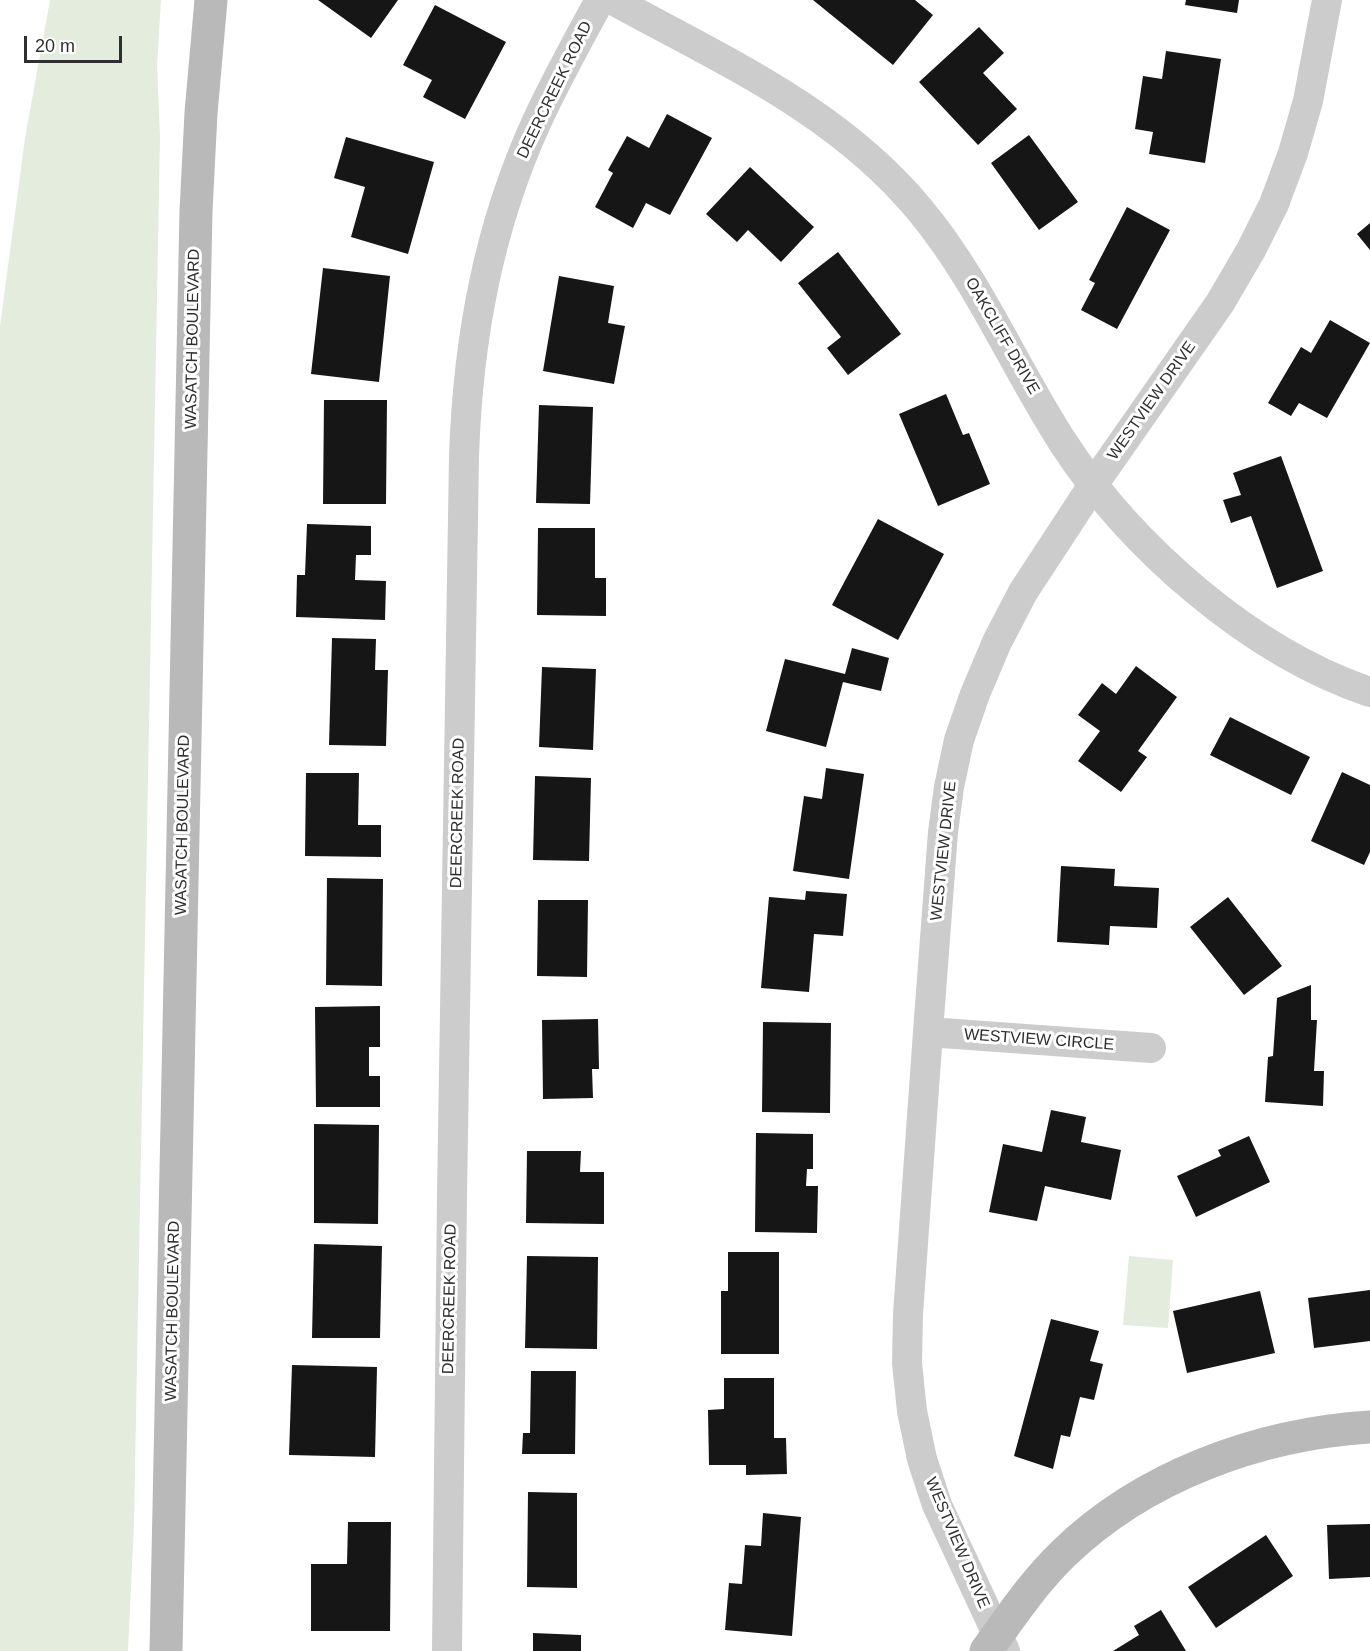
<!DOCTYPE html>
<html>
<head>
<meta charset="utf-8">
<style>
  body { margin:0 }
  #map { position:relative; width:1370px; height:1651px; overflow:hidden; background:#fff; font-family:Helvetica,sans-serif }
  canvas { display:block }
  .scale { position:absolute; left:24px; top:36px; width:98px; height:27px; box-sizing:border-box; border:3px solid #2f2f2f; border-top:0; padding-left:8px; font-size:18px; line-height:21px; white-space:nowrap; color:#2f2f2f; -webkit-text-stroke:4px #fff; paint-order:stroke }
</style>
</head>
<body>
<div id="map">
<canvas width="1370" height="1651"></canvas>
<div class="scale">20 m</div>
</div>
<script>
const c = document.querySelector('canvas').getContext('2d');
c.lineJoin = 'round';
function fillPath(path, color) {
  c.fillStyle = color;
  c.fill(path, 'evenodd');
}
function strokePath(path, color, width, dash) {
  c.strokeStyle = color;
  c.lineWidth = width;
  c.lineCap = dash ? 'butt' : 'round';
  c.setLineDash(dash || []);
  c.stroke(path);
}
function write(font, color, halo, rows, align = 'center') {
  c.font = font + ' Helvetica,sans-serif';
  c.lineWidth = 6;
  c.setLineDash([]);
  c.textBaseline = 'middle';
  c.strokeStyle = halo;
  c.fillStyle = color;
  for (const [text, x, y, turn = 0] of rows) {
    c.save();
    c.translate(x, y);
    c.rotate((+turn || 0) * Math.PI / 180);
    c.textAlign = isNaN(turn) ? turn : align;
    if (halo) c.strokeText(text, 0, 0);
    c.fillText(text, 0, 0);
    c.restore();
  }
}
const green = new Path2D(`
  M50,0H161L157,65L160,137L134,1523L128,1651H0V326L25,138Z
  M1129,1256L1173,1260L1168,1328L1123,1325Z`);
const building = new Path2D(`
  M318,0H398L371,38Z
  M813,0H915L933,15L893,65Z
  M1186,0H1239L1237,13L1185,5Z
  M435,5L506,42L465,119L423,97L432,80L403,65Z
  M979,27L1004,53L983,73L1017,109L978,145L919,82Z
  M1166,51L1221,59L1205,163L1149,154L1153,132L1135,129L1143,76L1162,79Z
  M667,114L712,138L670,215L646,203L633,228L595,207L613,173L608,170L627,136L649,148Z
  M1029,135L1078,202L1039,230L991,163Z
  M346,137L434,162L408,254L351,237L365,187L334,178Z
  M750,167L814,227L781,262L748,230L737,242L706,214Z
  M1127,207L1170,230L1117,329L1081,310L1095,283L1089,280Z
  M1370,223V250L1357,234Z
  M838,252L901,334L848,375L827,348L841,337L798,283Z
  M323,268L390,276L379,382L311,374Z
  M559,276L614,286L608,323L625,326L614,384L543,371Z
  M1330,320L1370,343L1327,418L1299,403L1291,416L1268,403L1301,347L1311,353Z
  M946,394L963,435L969,433L990,484L938,506L899,414Z
  M324,400H387L386,504H323Z
  M539,405L593,407L590,504L536,503Z
  M1281,456L1323,571L1277,588L1251,516L1231,523L1223,500L1241,495L1233,473Z
  M878,519L944,554L898,640L832,605Z
  M307,524L371,526V555H356L355,580L386,581L385,620L296,617L297,575H305Z
  M538,528H595V578H606V616L537,615Z
  M332,638L376,639L375,670H388L386,746L329,745Z
  M852,648L889,658L881,691L843,682L826,747L766,731L785,659L845,674Z
  M1136,666L1177,697L1138,751L1147,757L1121,792L1078,761L1100,731L1078,715L1102,683L1116,694Z
  M542,667L596,669L593,750L539,747Z
  M1230,717L1310,757L1291,795L1210,755Z
  M826,768L864,774L849,879L793,871L804,796L822,799Z
  M1342,772L1370,785V852L1364,865L1311,841Z
  M306,773H359L358,825H381V857L305,856Z
  M535,776L591,778L589,861L533,860Z
  M1061,866L1115,869L1114,886L1159,888L1157,928L1110,926L1109,945L1057,942Z
  M327,878L383,879L382,986L326,985Z
  M806,891L847,894L843,936L814,934L809,992L761,988L769,897L805,900Z
  M1228,897L1282,966L1244,995L1190,927Z
  M538,900H588L587,977L537,976Z
  M1311,985V1020H1317L1314,1071H1324L1323,1106L1265,1102L1268,1057L1273,1056L1277,998Z
  M380,1006V1047H369V1076H380V1107H316L315,1007Z
  M598,1019L599,1069H592L593,1098L543,1099L542,1020Z
  M763,1022L831,1023L830,1113L762,1112Z
  M1051,1110L1086,1117L1081,1142L1121,1150L1111,1200L1045,1186L1037,1221L989,1212L1003,1144L1042,1152Z
  M314,1124L379,1125L378,1224L314,1223Z
  M756,1133L813,1134V1169H807L806,1186H818L817,1233L755,1232Z
  M1249,1136L1270,1182L1196,1217L1177,1176L1221,1156L1218,1150Z
  M527,1151H581L580,1172H604V1224L526,1223Z
  M314,1244L382,1246L380,1338H312Z
  M728,1252H779V1354H721V1291H728Z
  M527,1256L598,1257L597,1349L525,1348Z
  M1370,1290V1341L1314,1348L1308,1298Z
  M1260,1291L1275,1353L1187,1373L1173,1311Z
  M1051,1319L1099,1331L1090,1361L1103,1364L1094,1400L1080,1397L1070,1437L1061,1435L1053,1469L1014,1456Z
  M292,1365L377,1367L375,1457L289,1455Z
  M531,1371H576L575,1454H522L523,1433H530Z
  M724,1378H774V1438H786L787,1474L746,1475V1465H709L708,1410L724,1409Z
  M528,1492L577,1493V1588L527,1587Z
  M763,1513L801,1517L792,1636L725,1630L729,1583L742,1584L745,1545L761,1546Z
  M348,1522H391L390,1631H311V1564H347Z
  M1370,1524V1577L1329,1579L1327,1525Z
  M1266,1535L1293,1576L1216,1628L1188,1587Z
  M1161,1610L1186,1651H1113L1139,1635L1134,1626Z
  M533,1633L581,1635V1651H533Z`);
const street = new Path2D(`
  M613,0C724,61 838,111 920,210C979,281 1014,367 1064,444C1132,548 1251,652 1370,692
  M928,1032L1151,1048
  M447,1651L452,1195L464,456C468,339 488,228 537,121C556,80 578,40 600,0
  M1005,1651L937,1505L922,1459L912,1411L907,1363L908,1314L928,1032L943,832L949,787L959,740L975,694L997,642L1023,592L1093,485L1220,303L1251,250L1274,204L1293,153L1308,101L1327,0`);
const secondary = new Path2D(`
  M166,1651L196,211L201,113L211,0
  M986,1651C1010,1618 1033,1583 1063,1554C1143,1476 1259,1434 1370,1427`);
const streetNames = [
  ["DEERCREEK ROAD",555,90,-64],
  ["OAKCLIFF DRIVE",1002,336,60],
  ["WASATCH BOULEVARD",193,339,-89],
  ["WESTVIEW DRIVE",1152,401,-55],
  ["DEERCREEK ROAD",458,813,-89],
  ["WASATCH BOULEVARD",183,825,-89],
  ["WESTVIEW DRIVE",944,851,-84],
  ["WESTVIEW CIRCLE",1039,1040,4],
  ["DEERCREEK ROAD",450,1299,-89],
  ["WASATCH BOULEVARD",173,1311,-89],
  ["WESTVIEW DRIVE",957,1543,67]
];
fillPath(green, '#e4ecdd');
fillPath(building, '#161616');
strokePath(street, '#ccc', 30);
strokePath(secondary, '#b9b9b9', 33);
write('16px', '#2f2f2f', '#fff', streetNames);
</script>
</body>
</html>
